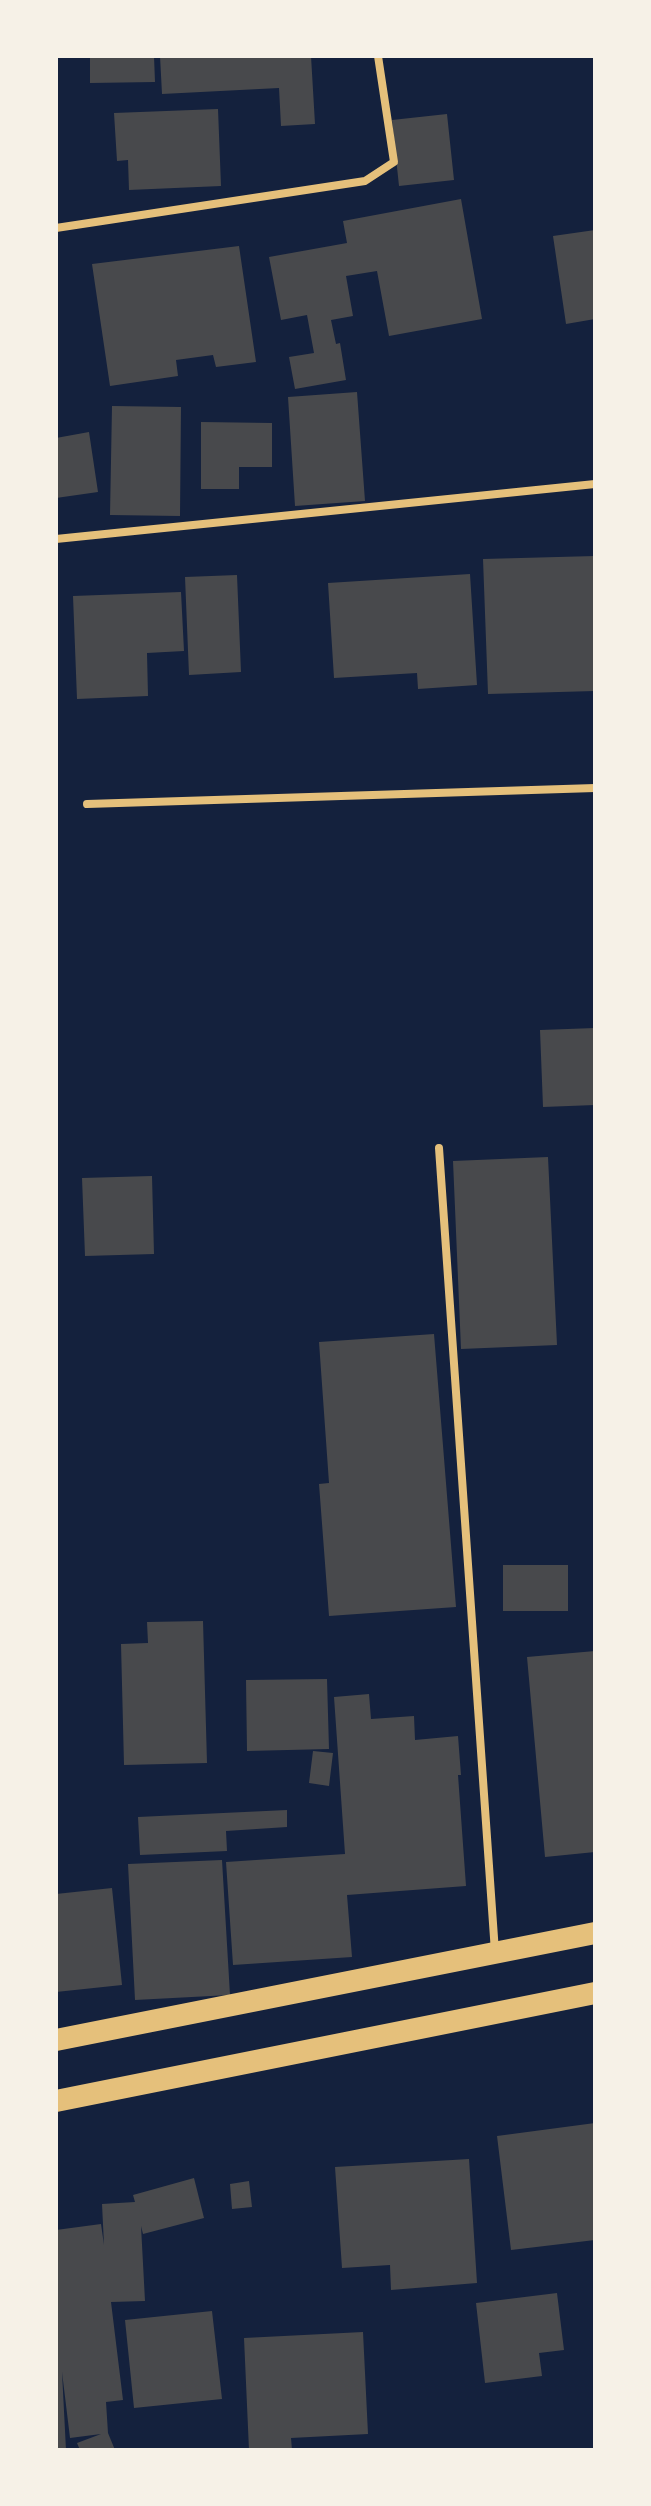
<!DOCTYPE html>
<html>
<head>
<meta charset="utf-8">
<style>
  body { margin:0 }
  #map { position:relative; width:651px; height:2506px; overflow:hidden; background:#14213d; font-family:"Nunito Sans",sans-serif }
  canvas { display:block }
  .frame { position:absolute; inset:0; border:58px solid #f6f1e7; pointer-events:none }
</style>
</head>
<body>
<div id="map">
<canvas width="651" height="2506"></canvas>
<div class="frame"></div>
</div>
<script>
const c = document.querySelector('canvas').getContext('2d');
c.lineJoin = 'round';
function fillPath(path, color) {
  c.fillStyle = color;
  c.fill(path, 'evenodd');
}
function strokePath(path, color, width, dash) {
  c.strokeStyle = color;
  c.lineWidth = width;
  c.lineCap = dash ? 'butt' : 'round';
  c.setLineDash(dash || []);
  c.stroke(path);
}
const building = new Path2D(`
  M90,56H154L155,82L90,83Z
  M160,56H311L315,124L281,126L279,88L162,94Z
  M218,109L221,186L129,190L128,160L117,161L114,113Z
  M447,114L454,180L399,186L392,120Z
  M461,199L482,319L389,336L377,271L346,276L353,316L331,320L336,344L340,343L346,380L295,389L289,357L314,353L307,315L281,320L269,257L347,243L343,221Z
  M595,230V319L566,324L553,236Z
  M239,246L256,362L216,367L213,355L176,360L178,376L110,386L92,264Z
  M357,392L365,501L295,506L288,397Z
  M112,406L181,407L180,516L110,515Z
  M201,422L272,423V467H239V489H201Z
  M89,432L98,492L56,498V438Z
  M595,556V691L488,694L483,559Z
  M470,574L477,685L418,689L417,673L334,678L328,583Z
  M237,575L241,672L189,675L185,577Z
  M181,592L184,651L147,653L148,696L77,699L73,596Z
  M595,1028V1105L543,1107L540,1030Z
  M548,1157L557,1345L461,1349L453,1161Z
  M152,1176L154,1254L85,1256L82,1178Z
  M434,1334L456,1607L329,1616L319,1484L329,1483L319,1342Z
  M503,1565H568V1611H503Z
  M203,1621L207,1763L124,1765L121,1644L148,1643L147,1622Z
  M595,1651V1852L545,1857L527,1657Z
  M327,1679L329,1749L247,1751L246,1680Z
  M369,1694L371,1719L414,1716L415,1740L458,1736L461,1775H458L466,1886L347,1895L352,1957L233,1965L226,1862L345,1854L334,1697Z
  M313,1751L333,1753L329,1786L309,1783Z
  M287,1810V1827L226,1831L227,1851L140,1855L138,1817Z
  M222,1860L230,1995L135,2000L128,1864Z
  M112,1888L122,1985L56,1992V1894Z
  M595,2123V2240L511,2250L497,2136Z
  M469,2159L477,2283L391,2290L390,2265L342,2268L335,2167Z
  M194,2178L204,2218L143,2234L141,2226L145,2301L111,2302L123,2400L106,2402L108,2433L115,2450H80L77,2443L101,2434L70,2438L62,2372L66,2450H56V2230L101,2224L104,2245L102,2204L135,2202L133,2195Z
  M249,2181L252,2207L232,2209L230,2184Z
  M557,2293L564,2350L539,2353L542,2376L485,2383L476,2303Z
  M212,2311L222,2399L134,2408L125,2320Z
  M363,2332L368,2434L291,2438L292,2450H249L244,2338Z`);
const minor = new Path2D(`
  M56,228L365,181L394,162L378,56
  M56,539L595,484
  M87,804L595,788
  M439,1148L495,1952`);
const trunk = new Path2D(`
  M56,2040L595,1933
  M56,2101L595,1993`);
fillPath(building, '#48494c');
strokePath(minor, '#e5c07b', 8);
strokePath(trunk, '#e5c07b', 22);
</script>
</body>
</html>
